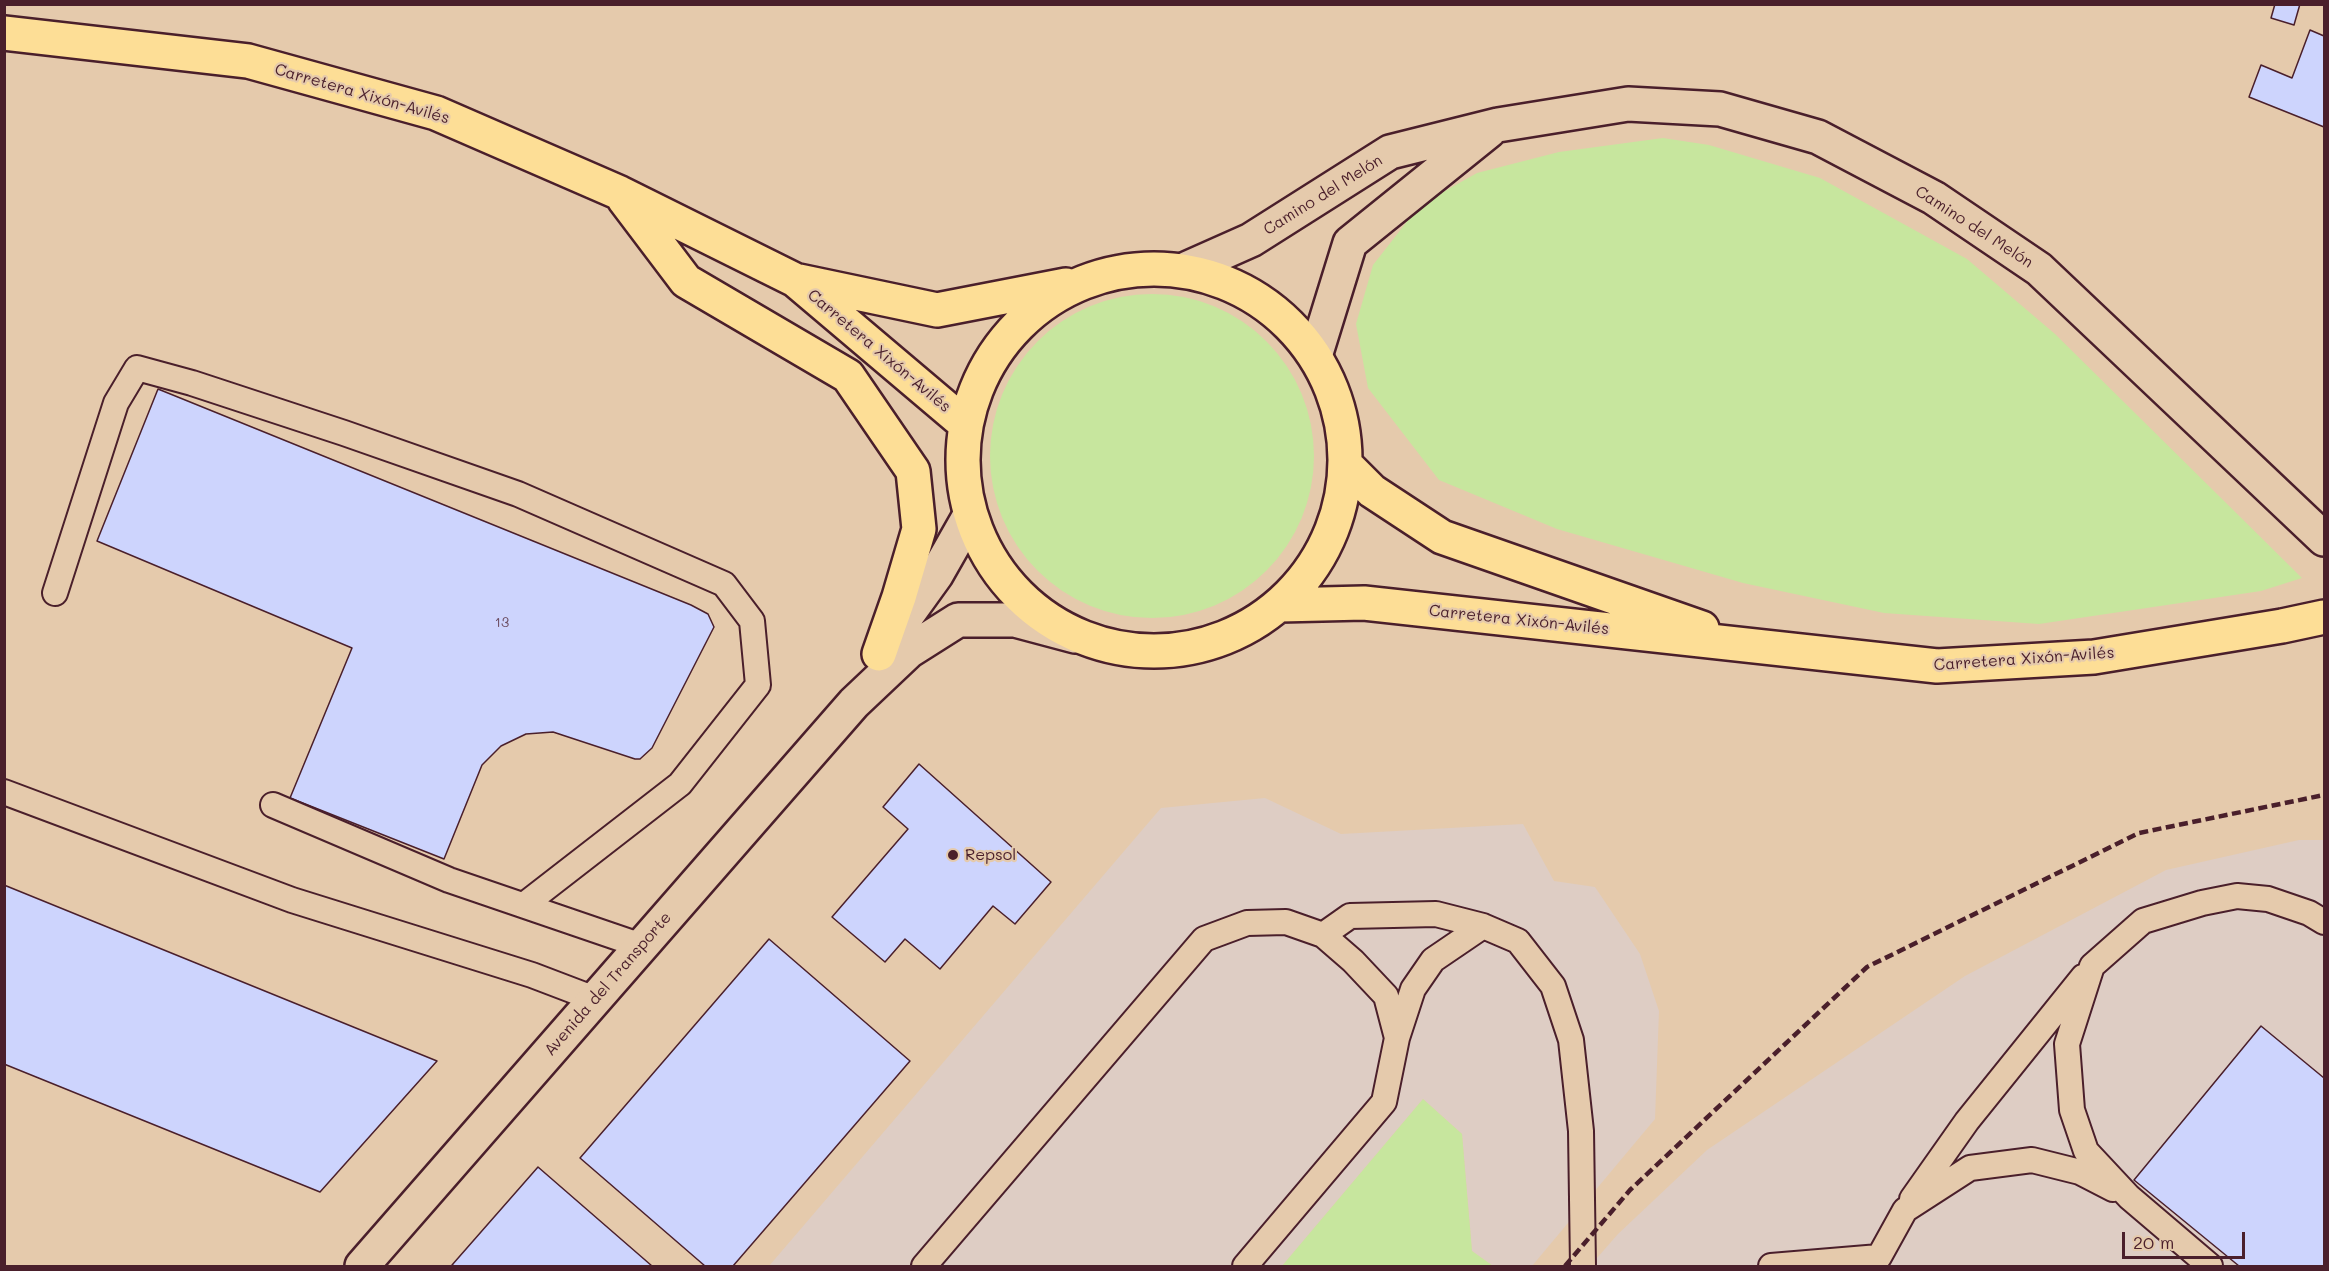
<!DOCTYPE html>
<html>
<head>
<meta charset="utf-8">
<style>
  body { margin:0 }
  #map { position:relative; width:2329px; height:1271px; overflow:hidden; background:#e5caac; font-family:Mali,sans-serif }
  canvas { display:block }
  .frame { position:absolute; inset:0; border:6px solid #4a1f2b; pointer-events:none }
  .scale { position:absolute; left:2122px; top:1232px; width:123px; height:27px; box-sizing:border-box; border:3px solid #4a1f2b; border-top:0; padding-left:8px; font-size:18px; line-height:21px; white-space:nowrap; color:#4a1f2b; -webkit-text-stroke:4px #e5caac; paint-order:stroke }
</style>
</head>
<body>
<div id="map">
<canvas width="2329" height="1271"></canvas>
<div class="frame"></div>
<div class="scale">20 m</div>
</div>
<script>
const c = document.querySelector('canvas').getContext('2d');
c.lineJoin = 'round';
function fillPath(path, color) {
  c.fillStyle = color;
  c.fill(path, 'evenodd');
}
function strokePath(path, color, width, dash) {
  c.strokeStyle = color;
  c.lineWidth = width;
  c.lineCap = dash ? 'butt' : 'round';
  c.setLineDash(dash || []);
  c.stroke(path);
}
function write(font, color, halo, rows, align = 'center') {
  c.font = font + ' Mali,sans-serif';
  c.lineWidth = 4.5;
  c.setLineDash([]);
  c.textBaseline = 'middle';
  c.strokeStyle = halo;
  c.fillStyle = color;
  for (const [text, x, y, turn = 0] of rows) {
    c.save();
    c.translate(x, y);
    c.rotate((+turn || 0) * Math.PI / 180);
    c.textAlign = isNaN(turn) ? turn : align;
    if (halo) c.strokeText(text, 0, 0);
    c.fillText(text, 0, 0);
    c.restore();
  }
}
const built = new Path2D(`
  M1265,798L1341,834L1523,824L1554,881L1595,887L1640,954L1659,1011L1655,1119L1532,1266H1493L1472,1251L1462,1134L1423,1099L1282,1266H769L1161,808Z
  M2299,840H2324V1266H1590L1618,1234L1707,1150L1965,976L2166,870Z`);
const green = new Path2D(`
  M1663,138L1709,145L1820,178L1967,259L2055,334L2302,578L2261,591L2039,624L1884,613L1743,583L1557,529L1439,480L1368,388L1356,324L1373,265L1420,205L1477,173L1559,152Z
  M990 456a162 162 0 1 1 324 0a162 162 0 1 1-324 0Z
  M1423,1099L1462,1134L1472,1251L1493,1266H1282Z`);
const building = new Path2D(`
  M2275,4H2300L2294,25L2271,18Z
  M2310,30L2324,36V127L2249,97L2261,65L2292,78Z
  M158,389L691,605L708,614L714,627L652,748L640,759H635L553,732L526,734L501,746L482,765L444,859L290,798L352,648L97,541Z
  M919,764L1051,882L1015,924L993,906L940,969L905,939L885,962L832,917L908,829L883,807Z
  M4,885L437,1061L320,1192L4,1064Z
  M769,939L910,1061L733,1266H705L580,1158Z
  M2261,1026L2324,1078V1266H2239L2134,1180Z
  M538,1167L652,1266H454L452,1265Z`);
const lane = new Path2D(`
  M55,593L116,403L137,368L192,383L344,433L518,494L724,584L752,621L758,685L680,784L524,905
  M4,792L292,900L532,975L595,999
  M273,805L449,880L642,946
  M1323,935L1350,916L1436,914L1483,926L1518,941L1553,986L1571,1040L1581,1131L1583,1266
  M1397,1038L1413,989L1433,960L1483,926
  M1912,1199L1967,1121L2083,977
  M924,1266L1204,939L1247,923L1286,922L1323,935L1353,961L1386,996L1397,1038L1384,1102L1245,1266
  M1771,1266L1879,1257L1905,1210L1970,1168L2032,1160L2080,1172L2113,1189
  M2210,1266L2129,1197L2086,1151L2072,1110L2067,1044L2092,966L2143,921L2202,903L2237,896L2268,899L2309,913L2324,922`);
const street = new Path2D(`
  M1188,268L1251,240L1390,152L1498,125L1628,104L1720,109L1818,137L1934,198L2039,269L2324,539
  M1316,353L1350,243L1489,131
  M887,643L936,575L969,517
  M362,1266L854,703L909,651L958,620H1015L1075,636`);
const highway = new Path2D(`
  M4,33L248,61L436,113L620,193L795,280L964,423
  M624,199L686,281L848,376L913,471L919,529L899,597L879,654
  M963 460a191 191 0 1 1 382 0a191 191 0 1 1-382 0Z
  M799,281L937,310L1066,285
  M1347,466L1372,491L1442,537L1702,628
  M1280,605L1364,603L1937,666L2094,657L2282,626L2324,617`);
const rail = new Path2D(`
  M1565,1266L1630,1190L1867,967L2139,833L2324,795`);
const markers = [
  [953,855,6,"#4a1f2b"]
];
const numberNames = [
  ["13",502,623]
];
const streetNames = [
  ["Carretera Xixón-Avilés",362,94,16],
  ["Camino del Melón",1323,195,-32],
  ["Camino del Melón",1974,227,33],
  ["Carretera Xixón-Avilés",879,351,40],
  ["Carretera Xixón-Avilés",1519,620,6],
  ["Carretera Xixón-Avilés",2024,659,-4],
  ["Avenida del Transporte",608,984,-49]
];
const poiNames = [
  ["Repsol",965,855]
];
fillPath(built, '#decdc4');
fillPath(green, '#c7e69e');
fillPath(building, '#cdd4fd');
strokePath(building, '#4a1f2b', 1.5);
strokePath(lane, '#4a1f2b', 28);
strokePath(street, '#4a1f2b', 38);
strokePath(highway, '#4a1f2b', 38);
strokePath(lane, '#e5caac', 24);
strokePath(street, '#e5caac', 33);
strokePath(highway, '#fdde96', 33);
strokePath(rail, '#4a1f2b', 4.5, [9, 4.5]);
for (const [x, y, r, color] of markers) {
  const dot = new Path2D();
  dot.arc(x, y, r, 0, 2 * Math.PI);
  c.fillStyle = color;
  c.fill(dot);
  strokePath(dot, '#e5caac', 2);
}
write('14px', '#6b4c60', null, numberNames);
write('16px', '#4a1f2b', '#e5caac', streetNames);
write('16px', '#4a1f2b', '#e5caac', poiNames, 'left');
</script>
</body>
</html>
